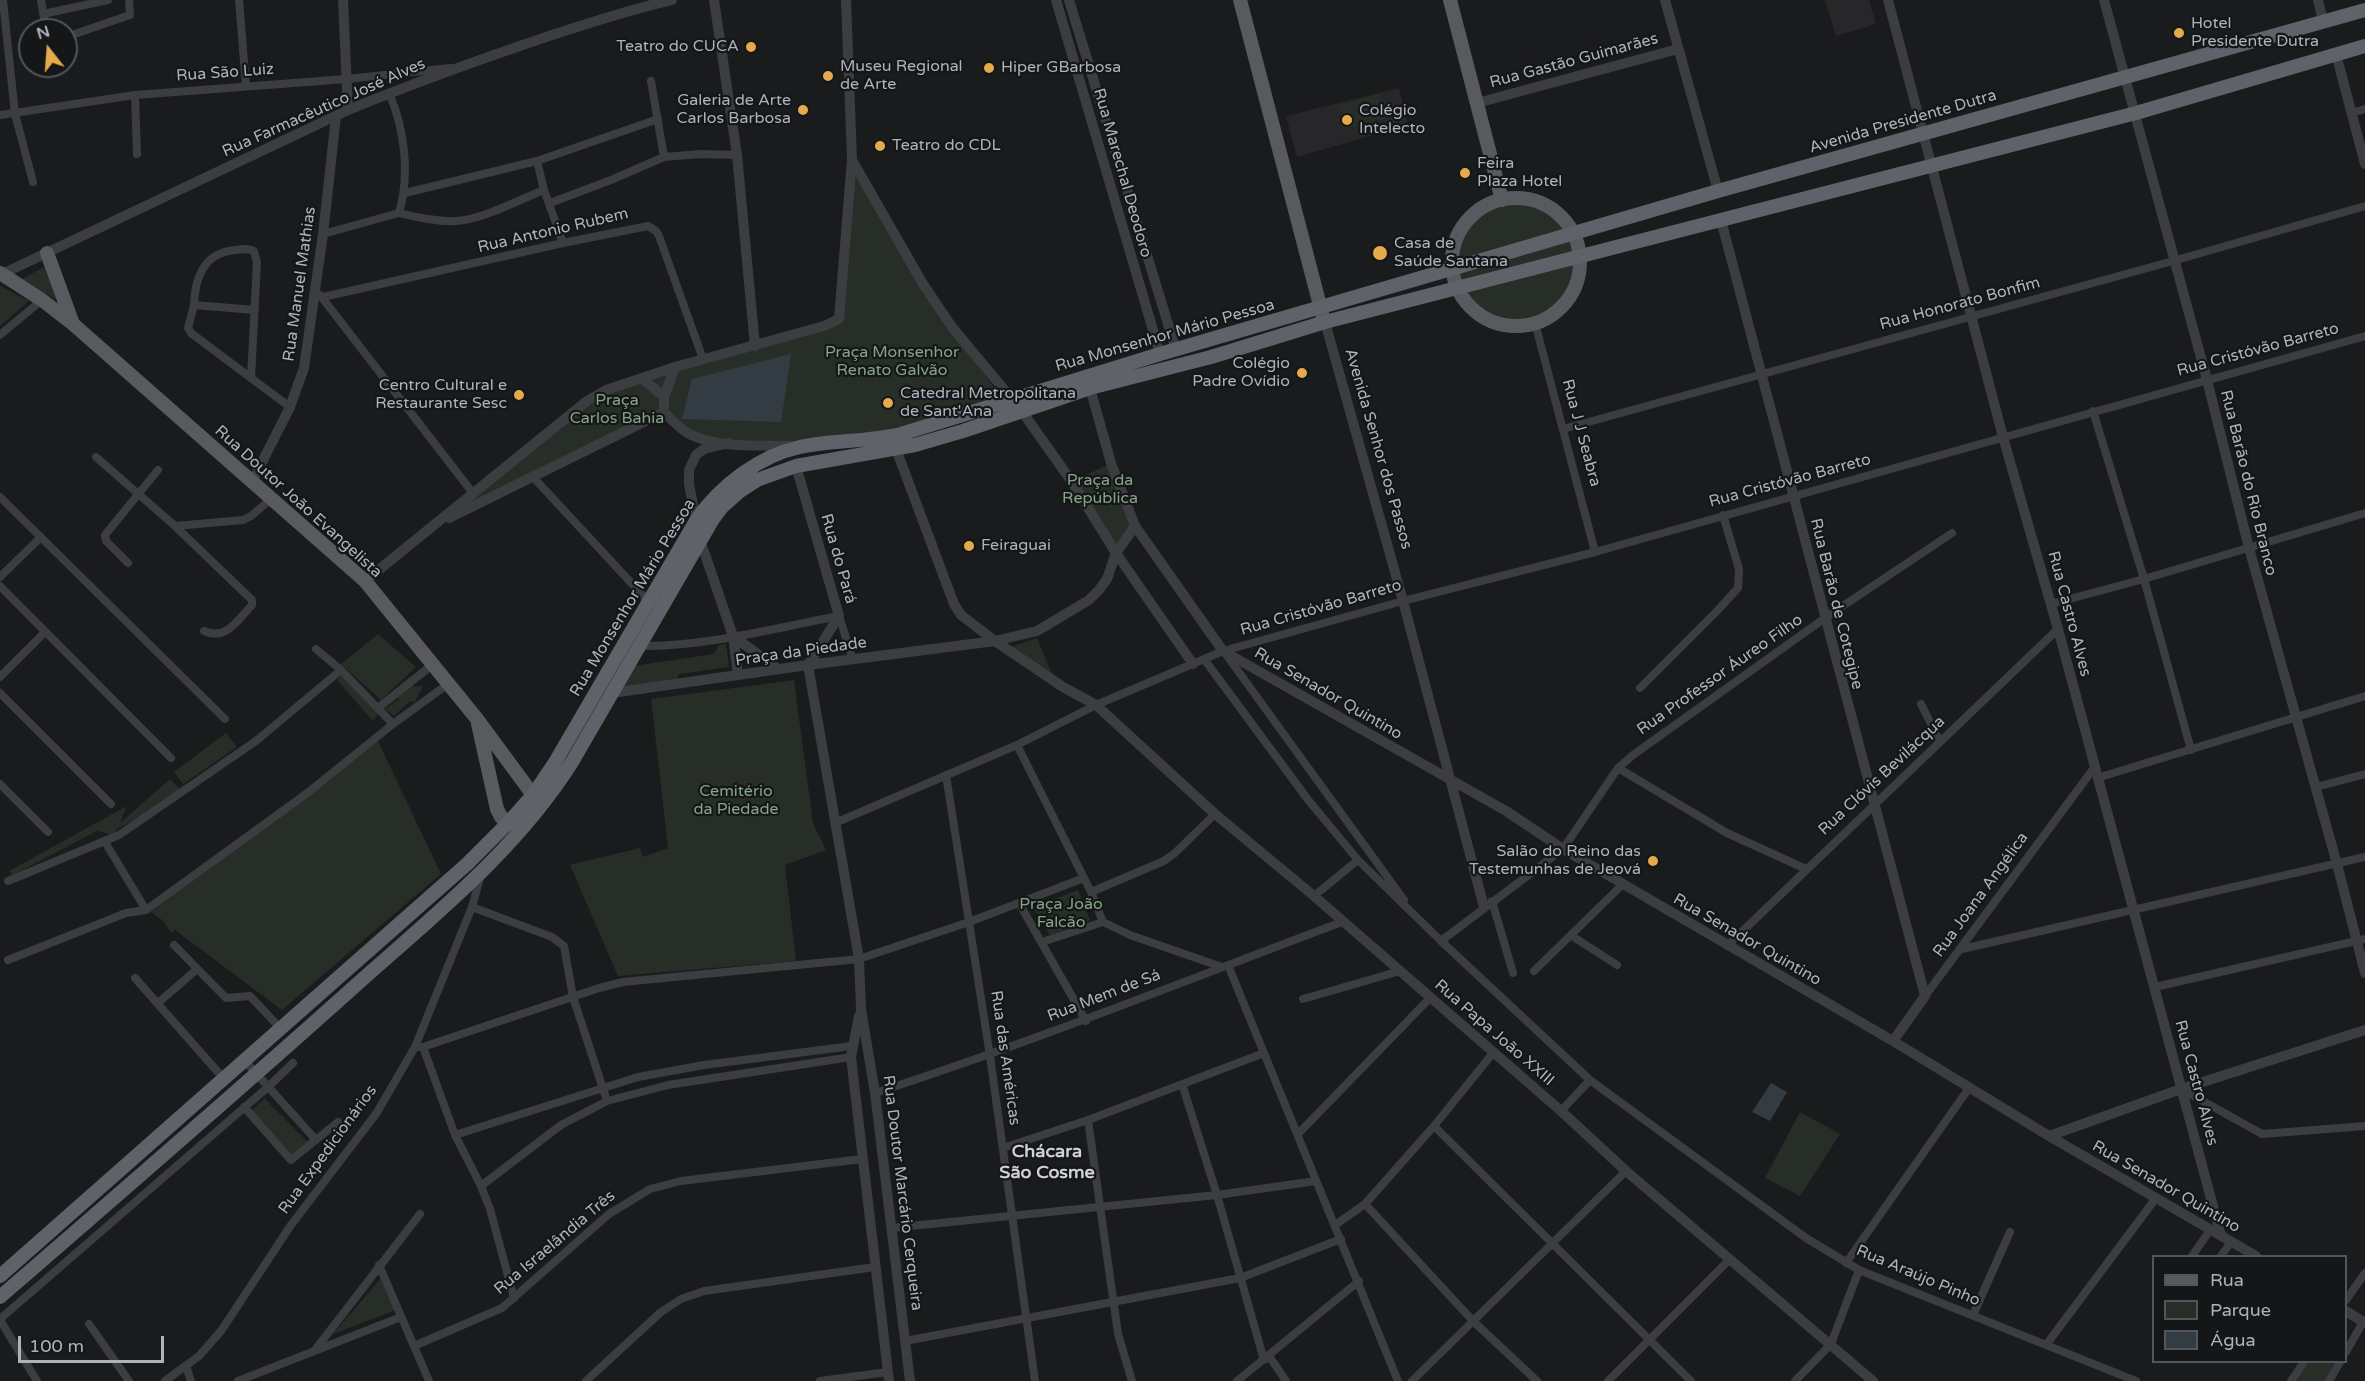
<!DOCTYPE html>
<html>
<head>
<meta charset="utf-8">
<style>
  body { margin:0 }
  #map { position:relative; width:2365px; height:1381px; overflow:hidden; background:#1a1b1c; font-family:"Varela Round",sans-serif }
  canvas { display:block }
  .legend { position:absolute; left:2152px; top:1255px; width:195px; height:108px; box-sizing:border-box; background:#151618; border:2px solid #525559; margin:0; padding:8px 10px; list-style:none; font-size:18px; color:#aeb3bb }
  .legend li { display:flex; align-items:center; gap:12px; height:30px }
  .legend b { width:30px; border:2px solid #525559 }
  .north { position:absolute; left:18px; top:18px; width:60px; height:60px; box-sizing:border-box; background:#151618; border:2px solid #525559; border-radius:50%; rotate:343deg; font-size:16px; font-weight:700; line-height:24px; text-align:center; color:#aeb3bb }
  .north::after { content:''; display:block; margin:auto; width:21px; height:27px; background:#e4aa4b; clip-path:polygon(50% 0,100% 100%,50% 72%,0 100%) }
  .scale { position:absolute; left:18px; top:1336px; width:146px; height:27px; box-sizing:border-box; border:3px solid #aeb3bb; border-top:0; padding-left:8px; font-size:18px; line-height:21px; white-space:nowrap; color:#aeb3bb; -webkit-text-stroke:4px #151618; paint-order:stroke }
</style>
</head>
<body>
<div id="map">
<canvas width="2365" height="1381"></canvas>
<ul class="legend">
<li><b style="height:8px;background:#585a60"></b>Rua</li>
<li><b style="height:16px;background:#272e27"></b>Parque</li>
<li><b style="height:16px;background:#333c42"></b>Água</li>
</ul>
<div class="north">N</div>
<div class="scale">100 m</div>
</div>
<script>
const c = document.querySelector('canvas').getContext('2d');
c.lineJoin = 'round';
function fillPath(path, color) {
  c.fillStyle = color;
  c.fill(path, 'evenodd');
}
function strokePath(path, color, width, dash) {
  c.strokeStyle = color;
  c.lineWidth = width;
  c.lineCap = dash ? 'butt' : 'round';
  c.setLineDash(dash || []);
  c.stroke(path);
}
function write(font, color, halo, rows, align = 'center') {
  c.font = font + ' "Varela Round",sans-serif';
  c.lineWidth = 4.5;
  c.setLineDash([]);
  c.textBaseline = 'middle';
  c.strokeStyle = halo;
  c.fillStyle = color;
  for (const [text, x, y, turn = 0] of rows) {
    c.save();
    c.translate(x, y);
    c.rotate((+turn || 0) * Math.PI / 180);
    c.textAlign = isNaN(turn) ? turn : align;
    if (halo) c.strokeText(text, 0, 0);
    c.fillText(text, 0, 0);
    c.restore();
  }
}
const built = new Path2D(`
  M1825,0H1869L1876,24L1836,36Z
  M1399,88L1408,125L1297,157L1286,116Z`);
const green = new Path2D(`
  M1378,94L1385,118L1345,129L1338,105Z
  M852,160L951,328L1001,397L900,431L801,444L730,441L692,433L664,410L436,524L587,401L677,369L836,322Z
  M1452 262a64 64 0 1 1 128 0a64 64 0 1 1-128 0Z
  M44,267L59,301L22,279Z
  M0,286L29,301L0,326Z
  M1111,463L1135,526L1116,553L1072,482Z
  M378,634L416,667L381,700L341,664Z
  M1037,638L1052,674L1009,648Z
  M726,644L729,667L679,674L677,680L622,689L633,666L714,654L719,645Z
  M342,674L380,712L373,721L337,680Z
  M794,680L813,823L826,850L785,865L796,961L618,976L570,865L640,848L643,857L668,848L651,699Z
  M423,686L415,702L410,701L394,716L385,709L399,699L397,695L408,687Z
  M226,733L237,747L183,784L174,772Z
  M378,741L441,874L282,1010L175,930L171,933L162,920L151,912Z
  M170,779L183,793L117,829L114,835L97,831L13,875L9,871L127,806L120,823Z
  M1078,890L1090,920L1050,936L1033,907Z
  M265,1099L310,1144L293,1158L251,1110Z
  M1800,1112L1840,1134L1800,1196L1765,1178Z
  M381,1278L396,1310L333,1334Z
  M2308,1362H2337L2326,1381H2295Z`);
const water = new Path2D(`
  M791,354L781,422L682,419L692,379Z
  M1771,1083L1787,1092L1770,1121L1752,1112Z`);
const minor = new Path2D(`
  M3,0L15,114L33,182
  M41,0L46,30
  M239,0L246,86
  M43,14L108,0
  M66,37L130,15L129,0
  M651,81L664,157
  M135,95L137,154
  M2351,113L2365,109
  M0,115L135,95L347,79L450,68
  M537,161L544,190L563,243
  M405,193L537,161L658,119
  M550,203L611,180L664,157L701,154L737,155
  M399,213C417,217 437,222 455,221C479,221 521,199 544,190
  M323,234L399,213C410,176 405,129 389,93
  M320,295L472,492
  M323,297L563,243L648,226L656,231L659,236L703,359
  M194,305C195,277 204,253 235,250C243,249 248,248 254,251L257,262L251,378L290,407
  M1535,323L1595,552
  M0,335L42,300
  M251,378L191,333L188,328L194,305L255,310
  M2093,411L2144,579L2191,750
  M1563,429L2173,261L2365,206
  M96,457L175,526L252,600V605C238,620 226,641 204,631
  M533,477L648,601
  M0,497L225,719
  M175,526L243,520L251,516L271,499
  M128,563L106,541L105,535L158,470
  M0,577L41,537
  M0,586L171,758
  M2051,604L2144,579L2365,513
  M638,646C705,647 774,628 839,616L853,660
  M316,649L341,670L393,724
  M1225,653L1404,900
  M1204,659L1309,801L1358,860L1441,941L1590,1080L1806,1238L1859,1270L2136,1381
  M0,677L45,632
  M1640,688L1718,610L1738,588L1739,569L1723,515
  M0,693L111,804
  M1921,704L1940,742
  M378,708L432,665
  M1017,745L1091,892L1103,922L1130,935L1222,967
  M1618,768L1727,833L1806,869
  M946,775L990,1056L1035,1381
  M2097,778L2365,696
  M0,784L48,832
  M2316,787L2365,774
  M835,823L1017,745L1096,705L1223,651L1403,601L1595,552L2365,336
  M105,842L146,910
  M8,881L119,835L256,741L341,670
  M1091,892L1164,861L1175,853L1215,814
  M1314,896L1358,860
  M1492,901L1513,973
  M1019,903L1086,1021
  M472,907L552,937L564,946L573,997L607,1101
  M1572,936L1617,965
  M1441,941L1563,849L1618,768L1633,755L1825,618L1952,533
  M1042,942L1103,922
  M174,945L226,998L250,996L281,1029
  M1727,946L2058,629
  M1962,949L2365,857
  M8,960L126,913L146,910L306,794L393,724L448,684
  M1228,965L1398,1381
  M1534,971L1623,884
  M135,978L224,1079
  M2155,987L2365,939
  M1925,996L2094,768
  M1303,999L1400,971
  M158,1003L197,969
  M415,1047H423L599,988L623,982L859,959L969,922L1084,878
  M423,1047L455,1135L481,1186L490,1209L514,1298
  M245,1061L316,1140
  M1182,1084L1217,1195L1264,1360
  M2181,1089L2262,1134L2365,1126
  M875,1093C1033,1042 1187,980 1342,922
  M244,1107L291,1160L338,1122
  M1561,1111L1590,1080
  M1088,1120L1118,1334L1132,1381
  M1434,1126L1691,1381
  M1298,1134L1431,997
  M455,1135L638,1077L704,1065L852,1046
  M1003,1148L1088,1120L1264,1053
  M481,1186L561,1125L607,1101L668,1085L851,1057
  M1365,1204L1473,1321L1537,1381
  M1335,1225L1365,1204L1434,1126L1493,1053
  M891,1228L1217,1195L1316,1181
  M2192,1256L2210,1230
  M2221,1256L2231,1242
  M1846,1263L1969,1088
  M379,1265L429,1381
  M2346,1300L2365,1273
  M1973,1315L2010,1232
  M0,1319L268,1087L293,1063
  M0,1320L37,1381
  M89,1324L129,1381
  M905,1341L1240,1278L1341,1239
  M2046,1345L2156,1198
  M414,1346L502,1308L609,1214L650,1189L681,1181L862,1159
  M315,1350L420,1214
  M2346,1352L2363,1322
  M1269,1356L1286,1381
  M186,1366L191,1381
  M165,1381L199,1356L221,1331L291,1225L376,1114L415,1047L472,907L481,874
  M238,1381L401,1317
  M586,1381L661,1312L681,1299L704,1291L875,1267
  M820,1381L888,1372
  M1237,1381L1359,1281
  M1412,1381L1626,1171
  M1608,1381L1730,1259
  M1795,1381L1831,1344L1859,1270
  M2291,1381L2304,1362
  M2329,1381L2340,1362`);
const tertiary = new Path2D(`
  M343,0L348,110
  M714,0L737,155L755,346
  M1056,0L1160,354
  M1069,0L1176,350
  M1665,0L1718,191
  M1888,0L2003,437L2058,629L2221,1236
  M2104,0L2207,380L2249,548L2337,864L2365,973
  M2318,0L2323,21
  M2336,54L2365,164
  M1477,103L1678,49
  M852,160L923,284L952,327L1021,410L1072,482L1116,553L1193,664
  M1721,220L1925,996L1893,1041
  M2,274L348,110C414,83 481,59 549,36C590,23 630,9 672,0
  M1325,322L1403,601L1484,907
  M675,367L664,397V412C672,420 679,428 689,434C719,449 761,445 793,446
  M642,378L664,397
  M1090,388L1111,463L1135,526L1223,651L1506,811L1563,849L1893,1041L2049,1136L2256,1256
  M729,443L704,449L696,455L689,470V484L700,540L733,636L778,669
  M896,449L954,604L961,615L995,641L1063,687L1096,705L1215,814L1314,896L1561,1111L1626,1171L1873,1381
  M796,466L839,616L808,665L859,959L861,1009L875,1093L910,1381
  M252,482L290,407L304,368L323,234L336,116
  M449,518L664,412
  M365,581L587,401L606,390L675,367L824,326L839,319L852,159L846,0
  M733,636L738,675
  M612,693L808,665L995,641L1037,631L1089,600L1099,590L1107,579L1116,553L1135,526
  M859,1016L851,1057L889,1381
  M2049,1136L2181,1089L2365,1030
  M2346,1311L2365,1323`);
const primary = new Path2D(`
  M1240,0L1323,317
  M1450,0L1502,200
  M1452 262a64 64 0 1 1 128 0a64 64 0 1 1-128 0Z
  M47,253L73,324
  M0,273L42,300L73,324L365,581L477,719L533,795L541,803
  M478,724L497,809L501,817L517,827`);
const trunk = new Path2D(`
  M0,1276L467,864L508,823L533,795L554,764L697,519C721,485 759,456 800,447C832,440 867,442 901,434L1160,354L1718,191L2365,10
  M0,1297C119,1194 238,1091 355,986C432,917 516,851 572,762L713,519L722,507L740,491L757,480L796,466L915,445L963,431L1090,388L1211,357L1325,322L2136,113L2365,46`);
const markers = [
  [2179,33,6,"#e4aa4b"],
  [751,47,6,"#e4aa4b"],
  [989,68,6,"#e4aa4b"],
  [828,76,6,"#e4aa4b"],
  [803,110,6,"#e4aa4b"],
  [1347,120,6,"#e4aa4b"],
  [880,146,6,"#e4aa4b"],
  [1465,173,6,"#e4aa4b"],
  [1380,253,8,"#e4aa4b"],
  [1302,373,6,"#e4aa4b"],
  [519,395,6,"#e4aa4b"],
  [888,403,6,"#e4aa4b"],
  [969,546,6,"#e4aa4b"],
  [1653,861,6,"#e4aa4b"]
];
const poiNames = [
  ["Hotel",2191,24],
  ["Presidente Dutra",2191,42],
  ["Teatro do CUCA",739,47,"right"],
  ["Museu Regional",840,67],
  ["de Arte",840,85],
  ["Hiper GBarbosa",1001,68],
  ["Galeria de Arte",791,101,"right"],
  ["Carlos Barbosa",791,119,"right"],
  ["Colégio",1359,111],
  ["Intelecto",1359,129],
  ["Teatro do CDL",892,146],
  ["Feira",1477,164],
  ["Plaza Hotel",1477,182],
  ["Casa de",1394,244],
  ["Saúde Santana",1394,262],
  ["Colégio",1290,364,"right"],
  ["Padre Ovídio",1290,382,"right"],
  ["Centro Cultural e",507,386,"right"],
  ["Restaurante Sesc",507,404,"right"],
  ["Catedral Metropolitana",900,394],
  ["de Sant'Ana",900,412],
  ["Feiraguai",981,546],
  ["Salão do Reino das",1641,852,"right"],
  ["Testemunhas de Jeová",1641,870,"right"]
];
const streetNames = [
  ["Rua Gastão Guimarães",1574,61,-15],
  ["Rua São Luiz",225,73,-4],
  ["Rua Farmacêutico José Alves",324,108,-24],
  ["Avenida Presidente Dutra",1903,122,-16],
  ["Rua Marechal Deodoro",1122,173,74],
  ["Rua Antonio Rubem",553,231,-13],
  ["Rua Manuel Mathias",300,284,-82],
  ["Rua Honorato Bonfim",1960,304,-15],
  ["Rua Monsenhor Mário Pessoa",1165,336,-16],
  ["Rua Cristóvão Barreto",2258,350,-15],
  ["Rua J J Seabra",1581,433,75],
  ["Avenida Senhor dos Passos",1378,449,74],
  ["Rua Cristóvão Barreto",1790,481,-15],
  ["Rua Barão do Rio Branco",2248,483,76],
  ["Rua Doutor João Evangelista",298,502,42],
  ["Rua do Pará",838,559,74],
  ["Rua Monsenhor Mário Pessoa",633,598,-59],
  ["Rua Barão de Cotegipe",1836,604,76],
  ["Rua Cristóvão Barreto",1321,608,-16],
  ["Rua Castro Alves",2069,614,75],
  ["Praça da Piedade",801,652,-8],
  ["Rua Professor Áureo Filho",1720,675,-35],
  ["Rua Senador Quintino",1328,694,30],
  ["Rua Clóvis Bevilácqua",1882,776,-43],
  ["Rua Joana Angélica",1981,895,-54],
  ["Rua Senador Quintino",1747,940,30],
  ["Rua Mem de Sá",1104,996,-21],
  ["Rua Papa João XXIII",1494,1033,41],
  ["Rua das Américas",1005,1058,82],
  ["Rua Castro Alves",2196,1083,75],
  ["Rua Expedicionários",328,1150,-54],
  ["Rua Senador Quintino",2166,1187,30],
  ["Rua Doutor Marcário Cerqueira",902,1193,83],
  ["Rua Israelândia Três",555,1243,-40],
  ["Rua Araújo Pinho",1918,1276,23]
];
const parkNames = [
  ["Praça Monsenhor",892,353],
  ["Renato Galvão",892,371],
  ["Praça",617,401],
  ["Carlos Bahia",617,419],
  ["Praça da",1100,481],
  ["República",1100,499],
  ["Cemitério",736,792],
  ["da Piedade",736,810],
  ["Praça João",1061,905],
  ["Falcão",1061,923]
];
const neighbourhoodNames = [
  ["Chácara",1047,1152],
  ["São Cosme",1047,1173]
];
fillPath(built, '#272729');
fillPath(green, '#272e27');
fillPath(water, '#333c42');
strokePath(minor, '#3c3d41', 8);
strokePath(tertiary, '#3c3d41', 10);
strokePath(primary, '#585a60', 14);
strokePath(trunk, '#606269', 14);
for (const [x, y, r, color] of markers) {
  const dot = new Path2D();
  dot.arc(x, y, r, 0, 2 * Math.PI);
  c.fillStyle = color;
  c.fill(dot);
  strokePath(dot, '#151618', 2);
}
write('16px', '#aeb3bb', '#151618', poiNames, 'left');
write('16px', '#aeb3bb', '#151618', streetNames);
write('16px', '#87a487', '#151618', parkNames);
write('bold 18px', '#cfd1d7', '#151618', neighbourhoodNames);
</script>
</body>
</html>
